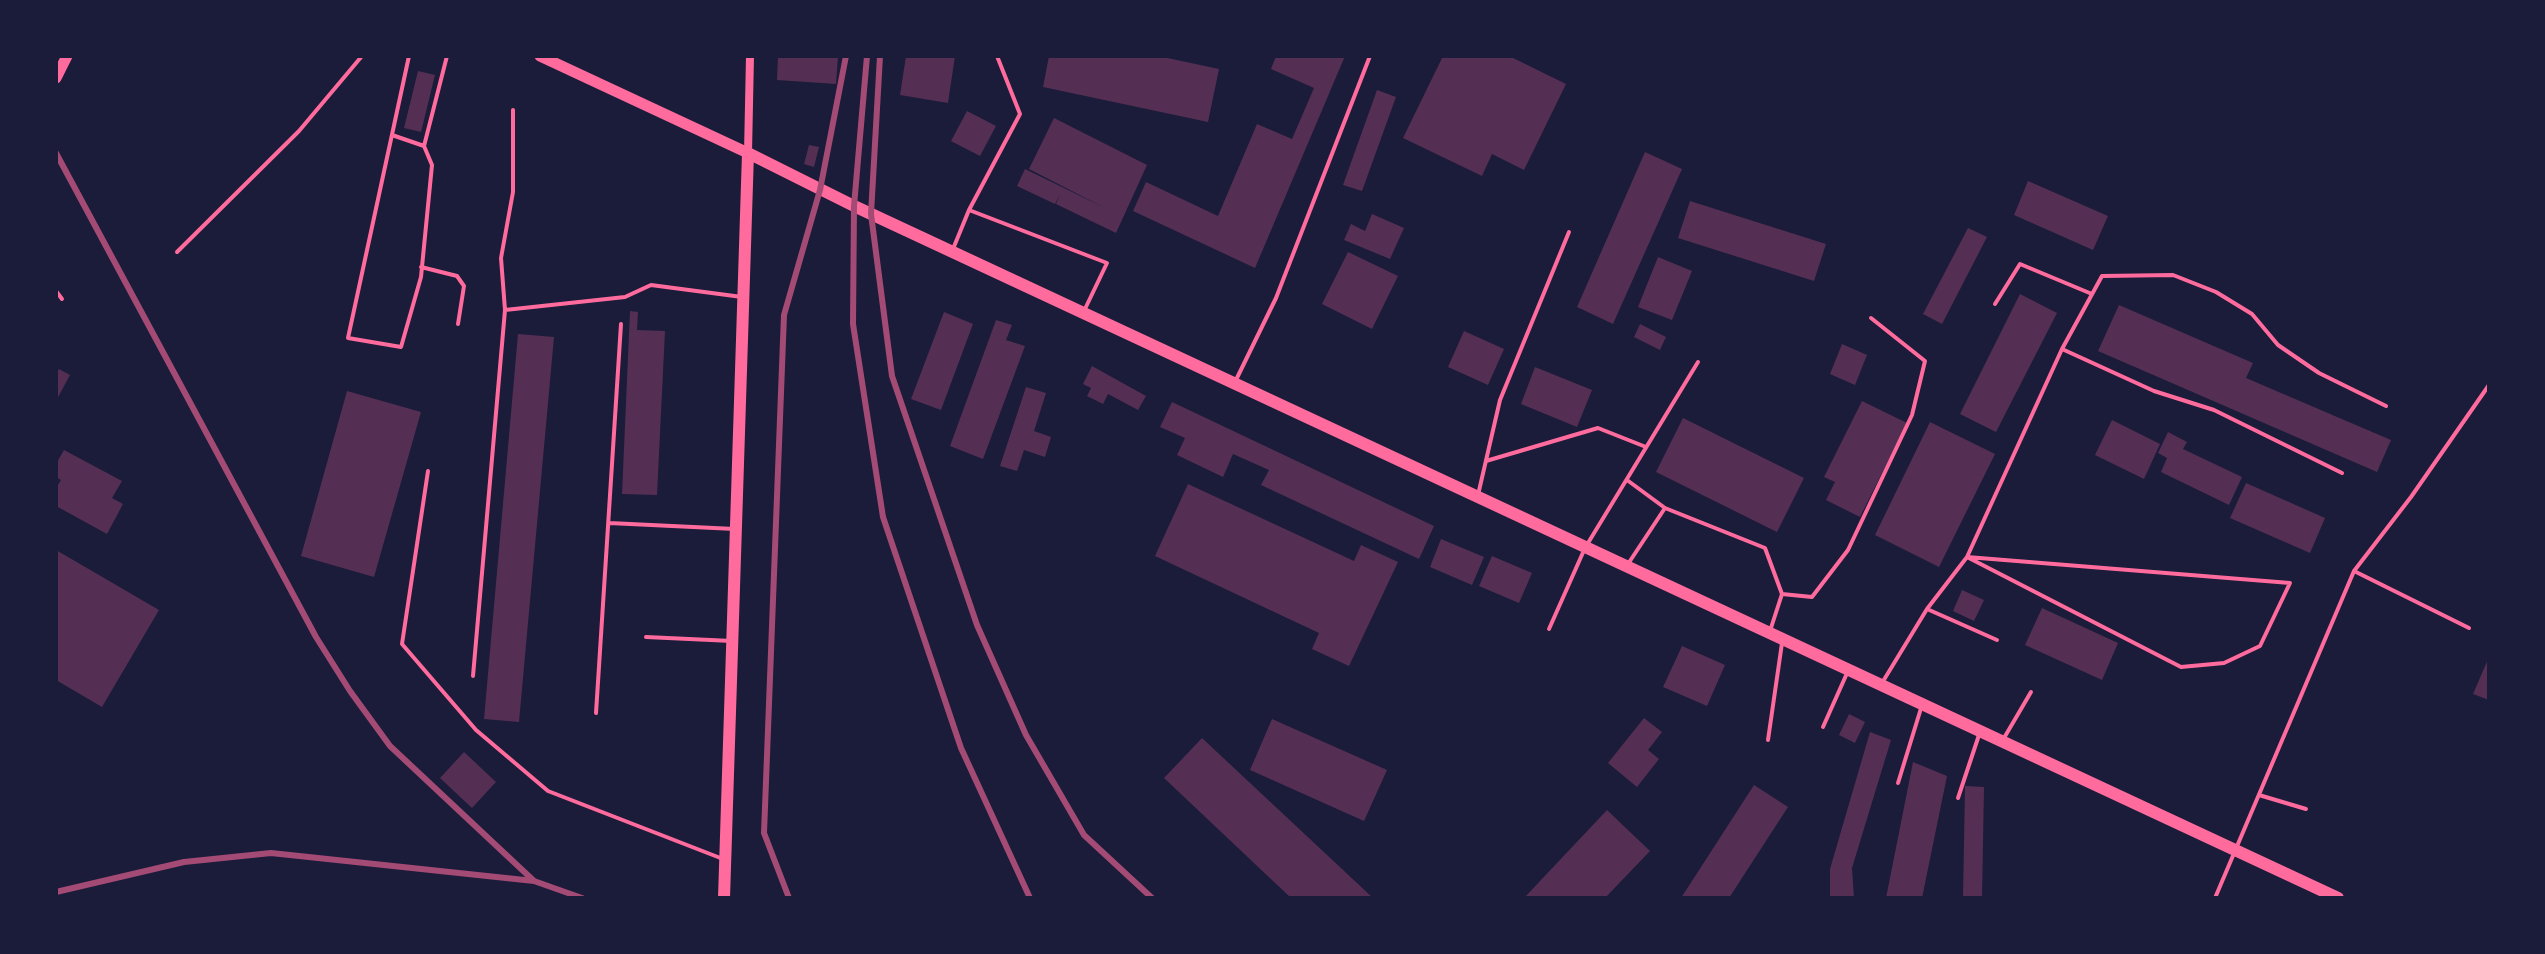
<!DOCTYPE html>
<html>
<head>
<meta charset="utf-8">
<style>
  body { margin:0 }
  #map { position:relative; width:2545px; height:954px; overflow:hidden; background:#1b1b3a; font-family:Overpass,sans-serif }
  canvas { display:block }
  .frame { position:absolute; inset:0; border:58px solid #1b1b3a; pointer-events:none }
</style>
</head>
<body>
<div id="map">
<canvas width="2545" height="954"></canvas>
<div class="frame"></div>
</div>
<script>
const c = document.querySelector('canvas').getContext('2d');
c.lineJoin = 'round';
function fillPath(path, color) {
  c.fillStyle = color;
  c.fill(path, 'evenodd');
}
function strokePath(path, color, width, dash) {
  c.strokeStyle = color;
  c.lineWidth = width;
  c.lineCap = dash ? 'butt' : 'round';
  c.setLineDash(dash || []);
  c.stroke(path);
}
const building = new Path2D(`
  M778,56H838L836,84L777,80Z
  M906,56H955L948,103L900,95Z
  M1049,56H1158L1219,69L1208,122L1043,87Z
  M1276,56H1345L1255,268L1133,211L1146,182L1218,216L1257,124L1292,139L1314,88L1271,69Z
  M1443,56H1509L1566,84L1524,170L1492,154L1482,176L1403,138Z
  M418,71L435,75L421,132L404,128Z
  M1377,90L1396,97L1362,191L1343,185Z
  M967,111L996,126L980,156L951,141Z
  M1054,118L1147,165L1116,233L1056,204L1060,195L1055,204L1017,186L1025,169L1105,208L1029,169Z
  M809,145L819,147L814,167L804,164Z
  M1645,152L1682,169L1613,324L1577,307Z
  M2028,181L2108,216L2093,250L2014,215Z
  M1690,201L1826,244L1814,281L1678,238Z
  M1372,214L1404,228L1390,259L1344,240L1351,224L1365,231Z
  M1968,228L1987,237L1942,324L1923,314Z
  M1348,252L1398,276L1372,329L1322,304Z
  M1658,257L1692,271L1672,320L1638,307Z
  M2020,294L2057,313L1996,432L1960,414Z
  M2119,305L2253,363L2246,378L2391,440L2377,472L2098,351Z
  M630,311L638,312L637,330L665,331L657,495L622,494Z
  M944,312L973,324L941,410L911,399Z
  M996,320L1012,325L1006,340L1025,346L983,459L950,446Z
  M1640,324L1666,337L1660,350L1634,337Z
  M1464,331L1504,349L1488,385L1448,367Z
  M518,334L554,337L519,722L484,719Z
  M1842,344L1867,355L1855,385L1830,374Z
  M1092,366L1146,396L1138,410L1108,394L1103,404L1087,396L1091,388L1083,384Z
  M1535,367L1592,390L1577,427L1521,404Z
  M59,369L70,375L56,401V374Z
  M1026,387L1046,393L1034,431L1051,437L1045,457L1024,450L1017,471L1000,466Z
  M347,391L421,412L374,577L301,556Z
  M1862,401L1907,423L1860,517L1826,500L1835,482L1824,477Z
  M1172,402L1434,526L1419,559L1261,485L1269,470L1233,454L1223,477L1177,455L1185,438L1160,427Z
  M1683,418L1804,478L1777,532L1656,472Z
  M2112,420L2160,444L2144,479L2095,455Z
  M1930,422L1995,454L1939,567L1875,535Z
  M2168,432L2187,442L2183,449L2242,477L2229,505L2161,472L2167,458L2158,453Z
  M64,450L122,481L112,498L123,504L107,534L56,506V488L61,480L56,477V464Z
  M2246,483L2325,518L2310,553L2230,518Z
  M1188,484L1354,561L1361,545L1398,562L1349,666L1312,649L1319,633L1155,556Z
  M1441,539L1484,557L1472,585L1430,567Z
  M56,550L159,610L102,707L56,680Z
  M1492,556L1532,573L1519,603L1479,586Z
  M1962,590L1984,600L1974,621L1953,611Z
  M2042,608L2118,643L2102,680L2025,645Z
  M1682,646L1725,665L1707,706L1663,687Z
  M2489,657V700L2473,694Z
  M1849,714L1865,722L1855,743L1839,735Z
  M1644,718L1662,732L1648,750L1659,759L1637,787L1608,763Z
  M1272,719L1387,770L1364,821L1250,770Z
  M1870,732L1891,740L1852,868L1854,898H1830V869Z
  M1202,738L1373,898H1291L1164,778Z
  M464,752L496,782L472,808L440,778Z
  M1913,762L1947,776L1922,898H1886Z
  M1754,785L1788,807L1729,898H1681Z
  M1965,786L1984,787L1982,898H1963Z
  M1607,810L1650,851L1605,898H1524Z`);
const service = new Path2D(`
  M409,56L348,338L401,347L421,277L432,165L424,146L447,56
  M392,135L424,146
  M969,210L1107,263L1084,311
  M953,249L969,210L1020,114L997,56
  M177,252L299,131L362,56
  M421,267L457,276L464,286L458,324
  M56,291L62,299
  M1995,304L2020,264L2092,294
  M505,310L625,297L651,285L742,297
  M2062,349L2154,391L2214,410L2342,473
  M1235,382L1276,298L1370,56
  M1486,461L1598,428L1646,447
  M428,471L402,644L476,730L548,791L723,859
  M1627,480L1665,508
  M1478,495L1500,400L1569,232
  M609,523L735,529
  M1967,557L2290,583L2260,646L2224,663L2181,667Z
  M1628,564L1665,508L1765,548L1782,594L1770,631
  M2354,571L2469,628
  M1782,594L1812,597L1848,550L1912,415L1925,361L1871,318
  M1927,609L1997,640
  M1549,629L1585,548L1698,362
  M646,637L732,641
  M473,676L505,310L501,258L513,192V110
  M1882,683L1927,609L1967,557L2062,349L2102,276L2173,275L2216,292L2252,314L2278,345L2319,373L2386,406
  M596,713L621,324
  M1823,727L1848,671
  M2004,738L2031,692
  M1768,740L1782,643
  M1898,783L1922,705
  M2259,795L2306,809
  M1958,798L1980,732
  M2215,898L2354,571L2411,497L2489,385`);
const minor = new Path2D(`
  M748,153L750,56`);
const tertiary = new Path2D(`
  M540,56L748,153
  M56,78L67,56`);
const secondary = new Path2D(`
  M724,898L748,153L854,206L2338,898`);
const rail = new Path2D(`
  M867,56L854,206L853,324L883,517L961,748L1030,898
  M880,56L871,214L892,376L977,625L1026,735L1084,835L1152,898
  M56,153L316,637L350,691L390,746L534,881L582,898
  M56,892L184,862L271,853L534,881
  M789,898L764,833L784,315L820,190L846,56`);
fillPath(building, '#542f53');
strokePath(service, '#ff6b9d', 4);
strokePath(minor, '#ff6b9d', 8);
strokePath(tertiary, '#ff6b9d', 11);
strokePath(secondary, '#ff6b9d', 12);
strokePath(rail, '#a44b75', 6);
</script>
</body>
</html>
